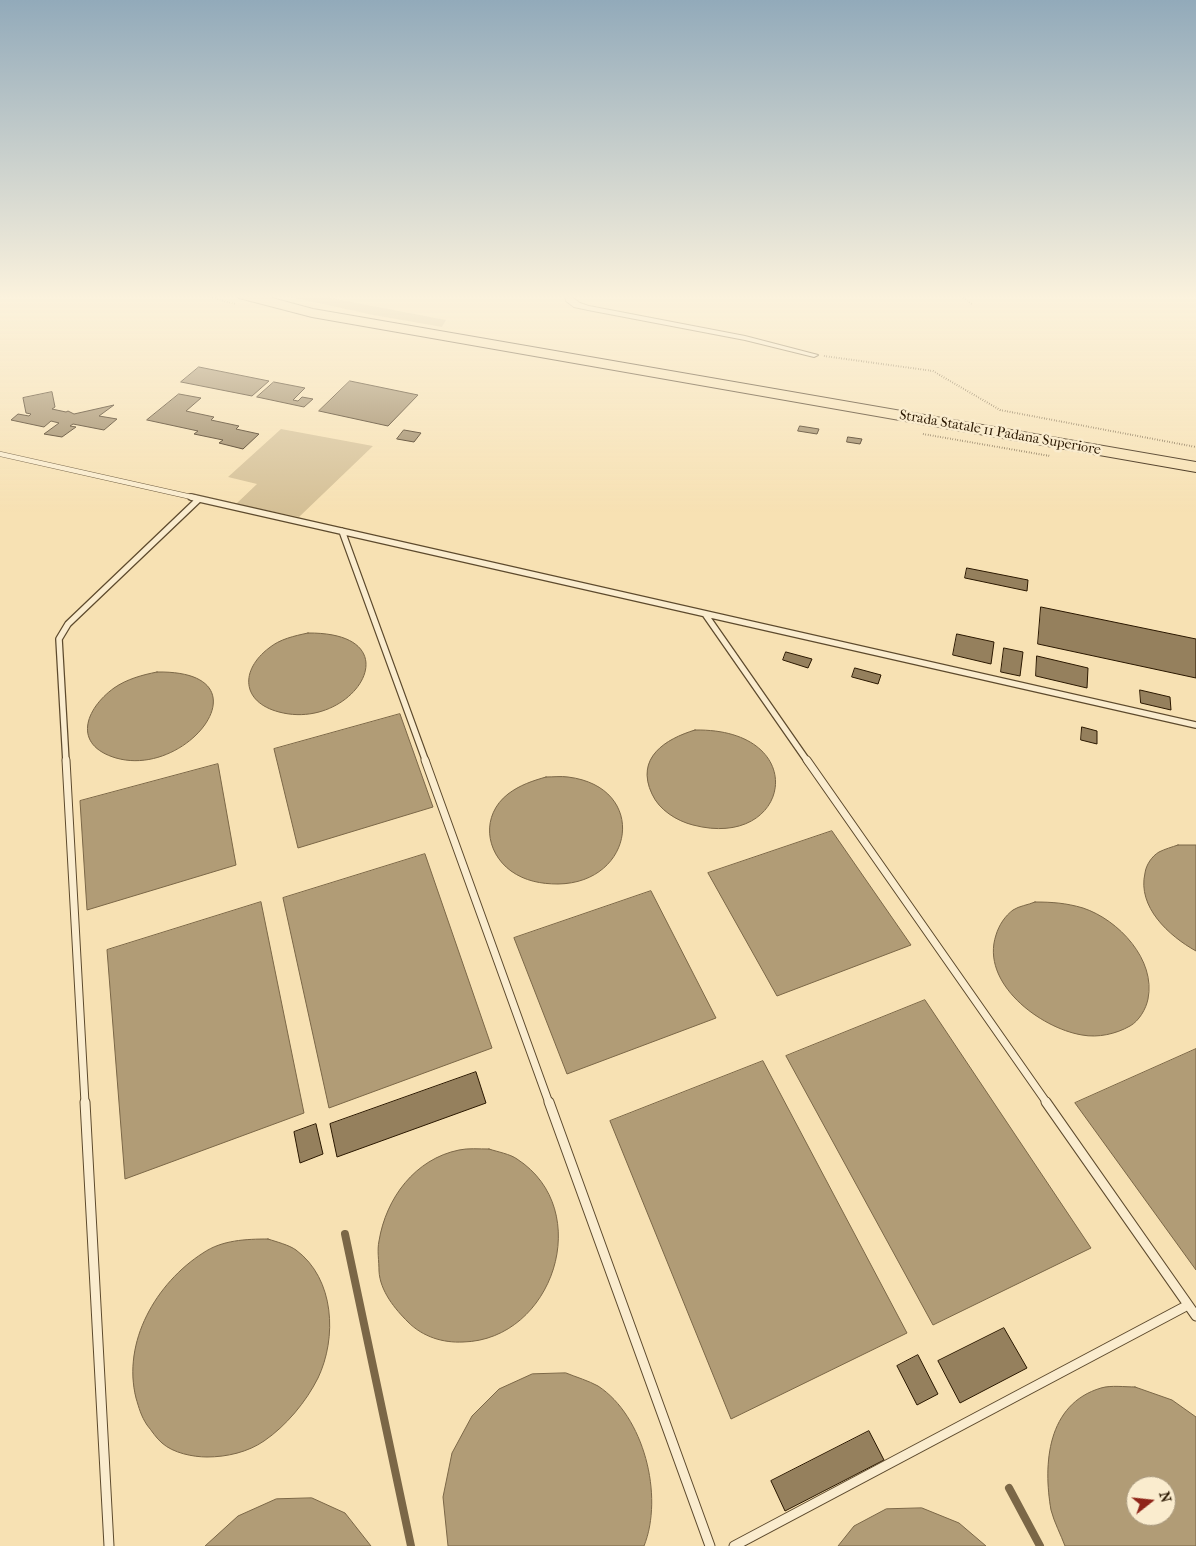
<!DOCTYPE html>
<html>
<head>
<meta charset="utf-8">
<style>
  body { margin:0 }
  #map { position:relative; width:1196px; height:1546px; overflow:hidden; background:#f7e1b3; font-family:"IM FELL French Canon",serif }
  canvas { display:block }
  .north { position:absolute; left:1126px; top:1476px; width:50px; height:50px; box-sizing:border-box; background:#faecce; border:1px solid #a7977c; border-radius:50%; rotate:74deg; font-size:14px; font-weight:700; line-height:20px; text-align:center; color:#2a1700 }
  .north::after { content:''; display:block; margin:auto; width:18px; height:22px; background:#8f2418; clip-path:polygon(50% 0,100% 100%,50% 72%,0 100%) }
</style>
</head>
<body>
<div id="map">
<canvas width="1196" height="1546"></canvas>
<div class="north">N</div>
</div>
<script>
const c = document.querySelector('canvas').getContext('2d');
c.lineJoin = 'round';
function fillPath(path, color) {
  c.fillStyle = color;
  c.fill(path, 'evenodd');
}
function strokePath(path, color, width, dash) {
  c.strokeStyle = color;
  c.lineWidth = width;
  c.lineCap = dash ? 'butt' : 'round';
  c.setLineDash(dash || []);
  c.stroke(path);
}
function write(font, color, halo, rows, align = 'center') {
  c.font = font + ' "IM FELL French Canon",serif';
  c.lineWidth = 5;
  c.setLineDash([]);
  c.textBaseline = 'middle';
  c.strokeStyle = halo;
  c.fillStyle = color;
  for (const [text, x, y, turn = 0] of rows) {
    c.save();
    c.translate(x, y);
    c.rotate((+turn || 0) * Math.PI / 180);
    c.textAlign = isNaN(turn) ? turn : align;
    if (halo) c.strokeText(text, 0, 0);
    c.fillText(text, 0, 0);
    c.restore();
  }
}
const green = new Path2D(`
  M281,295H315L446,320L442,327L373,315Z
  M281,429L373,446L299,517L236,504L257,484L228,477Z`);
const water = new Path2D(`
  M308,633C416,632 354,732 279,712C241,702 240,670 269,648C280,639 294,636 308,633Z
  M157,672C271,670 189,779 116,758C72,745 85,709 114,688C127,679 142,675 157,672Z
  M400,714L433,807L298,848L274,749Z
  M695,730C813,728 792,851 693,825C677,821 659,810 652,794C635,758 665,739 695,730Z
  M218,764L236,865L87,910L80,801Z
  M546,777C553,777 561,776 568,777C649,787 635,883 558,884C541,884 525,881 511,871C485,852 481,815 508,794C520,785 532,781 546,777Z
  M832,831L911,945L777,996L708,873Z
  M1178,845H1196V951C1169,936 1137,907 1145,873C1146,865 1152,856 1159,852C1165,849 1172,847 1178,845Z
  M425,854L492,1048L329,1108L283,898Z
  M651,891L716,1018L567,1074L514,938Z
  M261,902L304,1113L125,1179L107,950Z
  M1035,902C1052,902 1066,903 1083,908C1119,920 1156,960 1148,999C1146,1009 1139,1021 1130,1026C1116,1034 1098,1038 1082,1035C1040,1028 980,983 996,935C999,925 1005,916 1013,910C1019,906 1028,905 1035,902Z
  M925,1000L1091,1248L933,1325L786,1056Z
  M1196,1049V1270L1075,1103Z
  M763,1061L907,1333L731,1419L610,1121Z
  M489,1149C498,1152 510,1154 517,1159C596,1210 553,1340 463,1342C443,1343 423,1337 408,1322C395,1309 380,1291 379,1271C379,1261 377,1250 379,1241C386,1198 415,1159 459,1150C468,1148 479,1149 489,1149Z
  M268,1239C277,1242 289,1245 296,1250C335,1279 337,1338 318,1378C306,1402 286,1426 264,1441C248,1452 227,1457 207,1457C193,1457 173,1453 162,1443C156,1438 152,1431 147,1425C141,1416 139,1408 136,1398C122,1342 156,1283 203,1253C222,1240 246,1239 268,1239Z
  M566,1373C576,1377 589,1381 598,1386C644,1416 664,1496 644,1546H448L443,1497L452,1453L472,1416L499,1389L532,1374Z
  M1135,1387L1172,1400L1196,1417V1546H1065C1061,1535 1054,1522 1051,1510C1043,1464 1047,1404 1101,1388C1111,1385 1125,1387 1135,1387ZM1136,1486H1166V1516H1136Z
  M312,1498L345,1513L371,1546H205L238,1516L276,1499Z
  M922,1508L959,1523L986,1546H838L854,1526L886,1509Z`);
const stream = new Path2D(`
  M345,1234L411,1546
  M1009,1488L1040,1546`);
const building = new Path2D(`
  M199,367L269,381L252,396L181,382Z
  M350,381L418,395L388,426L319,411Z
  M274,382L305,388L293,400L298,401L302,397L313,399L304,407L257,397Z
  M52,392L55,407L52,409L66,412L68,411L74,414L114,405L99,416L117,419L104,430L73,424L70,426L76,427L62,437L44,434L59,423L51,421L44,427L11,420L18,414L29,416L31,414L26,413L23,398Z
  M179,394L201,398L186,411L214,417L211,420L239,426L236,429L259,434L243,449L219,443L223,440L194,434L198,431L147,420Z
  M800,426L819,429L817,434L798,431Z
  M404,430L421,433L414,442L397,439Z
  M848,437L862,439L860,444L847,442Z
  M967,568L1028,580L1027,591L965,578Z
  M1041,607L1196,639V678L1038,644Z
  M957,634L994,642L991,664L953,655Z
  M1004,648L1023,652L1020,676L1001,672Z
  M786,652L812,659L808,668L783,660Z
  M1037,656L1088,668L1087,688L1036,676Z
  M855,668L881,675L878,684L852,677Z
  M1140,690L1170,697L1171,710L1141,703Z
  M1082,727L1097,731V744L1081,740Z
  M476,1072L486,1103L337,1157L330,1124Z
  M316,1124L323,1154L300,1163L294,1132Z
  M1004,1328L1027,1368L960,1403L938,1361Z
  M918,1355L938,1394L917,1405L897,1366Z
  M869,1431L884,1460L785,1511L771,1481Z`);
const path = new Path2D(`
  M203,295L235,304
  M959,295L972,304
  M824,356L933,371L1000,410L1196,447
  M923,434L1050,456`);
const laneFar3 = new Path2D(`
  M0,454L196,498`);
const laneFar2 = new Path2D(`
  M191,497L1196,725
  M342,531L426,762
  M705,614L808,762
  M66,762L59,639L68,624L199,499`);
const laneFar1 = new Path2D(`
  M66,760L85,1103
  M425,760L549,1103
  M807,760L1047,1103`);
const lane = new Path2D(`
  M85,1102L109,1546
  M549,1102L710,1546
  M1046,1102L1196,1316
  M734,1546L1188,1305`);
const street = new Path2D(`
  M565,295H573V298L580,303L589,306L745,336L818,355L814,357L745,340L588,310L574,307L566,301Z`);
const highway = new Path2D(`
  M237,295H261L313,309L1196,462V472L312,317L239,298Z`);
const farStreetnames = [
  ["Strada Statale 11 Padana Superiore",1000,433,10]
];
fillPath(green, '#d4bf95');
fillPath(water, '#b19c76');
strokePath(water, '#7b6747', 1);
strokePath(stream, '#7b6747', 8);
fillPath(building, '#95805d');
strokePath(building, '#2a1700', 1);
strokePath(laneFar3, '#5d4a2d', 5.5);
strokePath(laneFar2, '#5d4a2d', 8);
strokePath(laneFar1, '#5d4a2d', 9);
strokePath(lane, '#5d4a2d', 11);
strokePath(street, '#5d4a2d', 2);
strokePath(highway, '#2a1700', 2);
strokePath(path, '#2a1700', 2, [0.5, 2]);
strokePath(laneFar3, '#faecce', 4.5);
strokePath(laneFar2, '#faecce', 5.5);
strokePath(laneFar1, '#faecce', 7);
strokePath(lane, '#faecce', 9);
fillPath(street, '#faecce');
fillPath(highway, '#f7e1b3');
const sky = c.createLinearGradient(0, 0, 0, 512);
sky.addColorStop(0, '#92aaba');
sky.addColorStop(0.58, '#fbf2dd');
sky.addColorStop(1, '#fbf2dd00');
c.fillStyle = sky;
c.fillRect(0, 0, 1196, 512);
write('14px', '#2a1700', '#faecce', farStreetnames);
</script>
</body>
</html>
